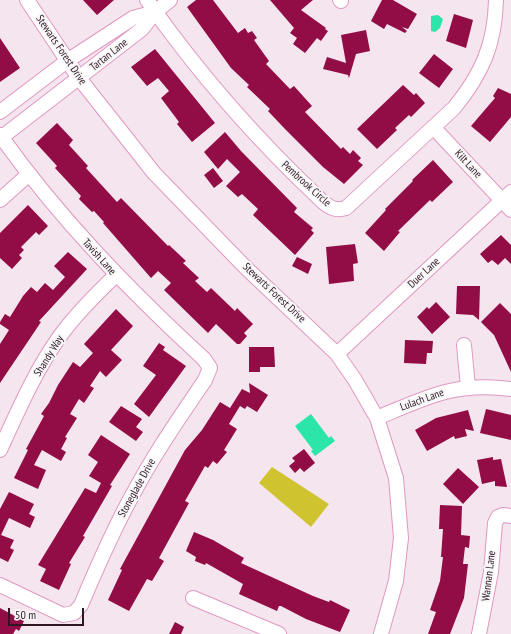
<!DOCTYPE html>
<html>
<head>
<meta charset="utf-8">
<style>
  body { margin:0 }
  #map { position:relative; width:511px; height:634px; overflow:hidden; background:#f5e5ee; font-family:"PT Sans Narrow",sans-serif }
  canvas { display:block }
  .scale { position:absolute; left:8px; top:608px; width:76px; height:18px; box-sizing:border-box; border:2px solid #301525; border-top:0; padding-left:5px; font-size:12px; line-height:14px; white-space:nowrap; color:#301525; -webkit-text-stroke:3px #f7f7f7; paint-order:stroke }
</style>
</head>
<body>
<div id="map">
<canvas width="511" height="634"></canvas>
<div class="scale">50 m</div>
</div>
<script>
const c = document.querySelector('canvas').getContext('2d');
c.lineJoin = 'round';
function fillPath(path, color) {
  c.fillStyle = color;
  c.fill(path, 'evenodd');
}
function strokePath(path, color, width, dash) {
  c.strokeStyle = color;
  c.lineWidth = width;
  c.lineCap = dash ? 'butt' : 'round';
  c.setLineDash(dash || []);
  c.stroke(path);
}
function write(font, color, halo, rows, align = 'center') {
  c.font = font + ' "PT Sans Narrow",sans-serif';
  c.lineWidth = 4;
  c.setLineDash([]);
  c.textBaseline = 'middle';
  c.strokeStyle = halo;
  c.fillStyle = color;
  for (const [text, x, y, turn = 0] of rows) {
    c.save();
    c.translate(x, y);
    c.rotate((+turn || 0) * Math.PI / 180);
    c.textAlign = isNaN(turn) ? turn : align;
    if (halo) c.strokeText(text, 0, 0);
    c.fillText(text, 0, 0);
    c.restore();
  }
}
const green = new Path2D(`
  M272,467L329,504L311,527L259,483Z`);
const water = new Path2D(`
  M438,15L443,19L440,28L435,32L431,31V16Z
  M311,414L329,438L331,436L335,441L315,456L311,451L313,450L295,426Z`);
const building = new Path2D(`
  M83,0H114L97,15Z
  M196,0H213L238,33L245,28L248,33L252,31L257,38L254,40L269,61L266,64L290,89L294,86L312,106L305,112L341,149L343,147L350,154L353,150L361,158L358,161L363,165L344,184L323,167L285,129L268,111L270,109L247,87L249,85L231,68L187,7Z
  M270,0H313L301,10L326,28L325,29L328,31L321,41L317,38L305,53L293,44L297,38L290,33L294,28Z
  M382,0H393L417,14L408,29L402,27L407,31L405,33L387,24L384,29L371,21Z
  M454,14L473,20L466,48L446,41Z
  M366,30L370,51L356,54L349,78L348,75L323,69L327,57L346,63L341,35Z
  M0,38L20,68L0,82Z
  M155,49L215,123L192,142L177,124L179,122L161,98L169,91L158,78L147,86L131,67Z
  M434,54L453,69L439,88L419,73Z
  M403,85L414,95L416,93L425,103L411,117L409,115L395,128L397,130L377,149L357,129Z
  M498,88L511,94V117L490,142L471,126L495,98L493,96Z
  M57,123L73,140L69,145L88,166L86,168L117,202L121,198L168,246L169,245L186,261L183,263L199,278L195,281L207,292L211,288L235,311L237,308L253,324L244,333L247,336L240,344H237L216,324L208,333L164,290L171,283L158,271L151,278L103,223L104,222L94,211L92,212L79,199L81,196L55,168L57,166L36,143Z
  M225,132L241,151L297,208L294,212L313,228L311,230L314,233L295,255L253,215L258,209L242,194L238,197L226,186L240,172L227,159L218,169L204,152Z
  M433,160L453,182L432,202L430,200L398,231L400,232L384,251L365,233L386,210L385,209L413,181L412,180Z
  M213,168L223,181L214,188L204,175Z
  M28,205L48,226L39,235L36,232L21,247L24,250L19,255L22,258L12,269L0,258V233Z
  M501,235L511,245V264L505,258L498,265L492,260L488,263L480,254Z
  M355,244L358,263L353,264L354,281L329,284L326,247Z
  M68,252L87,269L39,321L41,322L0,383V344L9,330L0,324V322L5,314L10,317L23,296L31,287L37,292L45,283L53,290L65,277L54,266Z
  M297,257L312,264L308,274L292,266Z
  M457,286H480L479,320L473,315L456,314Z
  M436,302L450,317L432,334L417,317L427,307L429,309Z
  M500,303L511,314V372L494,335L481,322Z
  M116,309L133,326L111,350L122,360L106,377L100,371L90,386L94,388L84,403L79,399L70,414L77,418L65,437L67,438L61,449L66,452L61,461L42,450L34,465L46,470L38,489L14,478L28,450L26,449L44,416L41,414L49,403L58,385L73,362L80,367L93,353L84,344Z
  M405,340L433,341L432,353H427L426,364L404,363Z
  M159,343L165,347L163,350L186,366L149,417L134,404L156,375L143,366Z
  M249,347H274L275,367H260V372H249Z
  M249,383L268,395L257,412L247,406L245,409L240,406L229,424L237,429L224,450L227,452L217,464L213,461L208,468L205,466L185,501L189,503L159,558L164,561L152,581L147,579L129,611L108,600L122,570L120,569L185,450L202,430L220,402L230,408L242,389L250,393Z
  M121,406L142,419L136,427L143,432L136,441L109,422Z
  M486,409L511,415V440L480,433Z
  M468,410L474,431L465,429L467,436L455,439L454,436L427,451L415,430L436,418Z
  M101,435L130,454L110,485L112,486L83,536L85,537L69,563L71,564L59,590L40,581L46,569L38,565L85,488L96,493L101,483L89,476L98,462L88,455Z
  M304,449L315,463L304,472L300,468L295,473L289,466L295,461L292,458Z
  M493,457V460L501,459L507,487L495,486V481L482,484L477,460Z
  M458,468L479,487L463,504L443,484Z
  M9,492L34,504L29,514L35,517L30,528L9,518L1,535L14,540L10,548L14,550L8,562L0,558V509Z
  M440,505L462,506L461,535L470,536L469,548L465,547L463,564H468L464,598L450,634H428L436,612L430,610L440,581L443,557H441L443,529H439Z
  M194,532L213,540L244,558L241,563L313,596L329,602L330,600L350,610L340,632L306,619L281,606H279L277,611L239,594L243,584L206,563L205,565L195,561L196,557L186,551Z
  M0,608L24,621L19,631L16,629L13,634H0Z
  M175,622L184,627L181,634H169Z`);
const minor = new Path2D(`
  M27,0L79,78L154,173L245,267L337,354L355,380L377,418L396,478L401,538L396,581L381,634
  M147,0C198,73 257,140 322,201C330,208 336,211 346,208L454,108C482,74 495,44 496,0
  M340,0L341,1
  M0,112L67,61L133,18L155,12
  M433,127L511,210
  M0,135C59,218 129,290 204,359L210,368L205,380C180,417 154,454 133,494C113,530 97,567 81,605L74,613L63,615L0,585
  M2,137L142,29L155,12L170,0
  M0,200L29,174
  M464,345L468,387
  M337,354L511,192
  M377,418C427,397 454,382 511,389
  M0,450C18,411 35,371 60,336C76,314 96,294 116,275
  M193,598L279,634
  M479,634L491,572L495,523L498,517L503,515L511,516`);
const streetNames = [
  ["Stewarts Forest Drive",61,50,56],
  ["Tartan Lane",109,55,-38],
  ["Kilt Lane",468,164,47],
  ["Pembrook Circle",306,184,42],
  ["Tavish Lane",99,257,48],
  ["Duer Lane",424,273,-43],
  ["Stewarts Forest Drive",274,293,43],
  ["Shandy Way",49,356,-58],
  ["Lulach Lane",422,400,-20],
  ["Stoneglade Drive",137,488,-61],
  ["Wannan Lane",489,576,-83]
];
fillPath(green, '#cfc32f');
fillPath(water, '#2ce5a8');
fillPath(building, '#920c45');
strokePath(minor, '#e198c2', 16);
strokePath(minor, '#fff', 14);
write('11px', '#301525', '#f7f7f7', streetNames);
</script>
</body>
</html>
